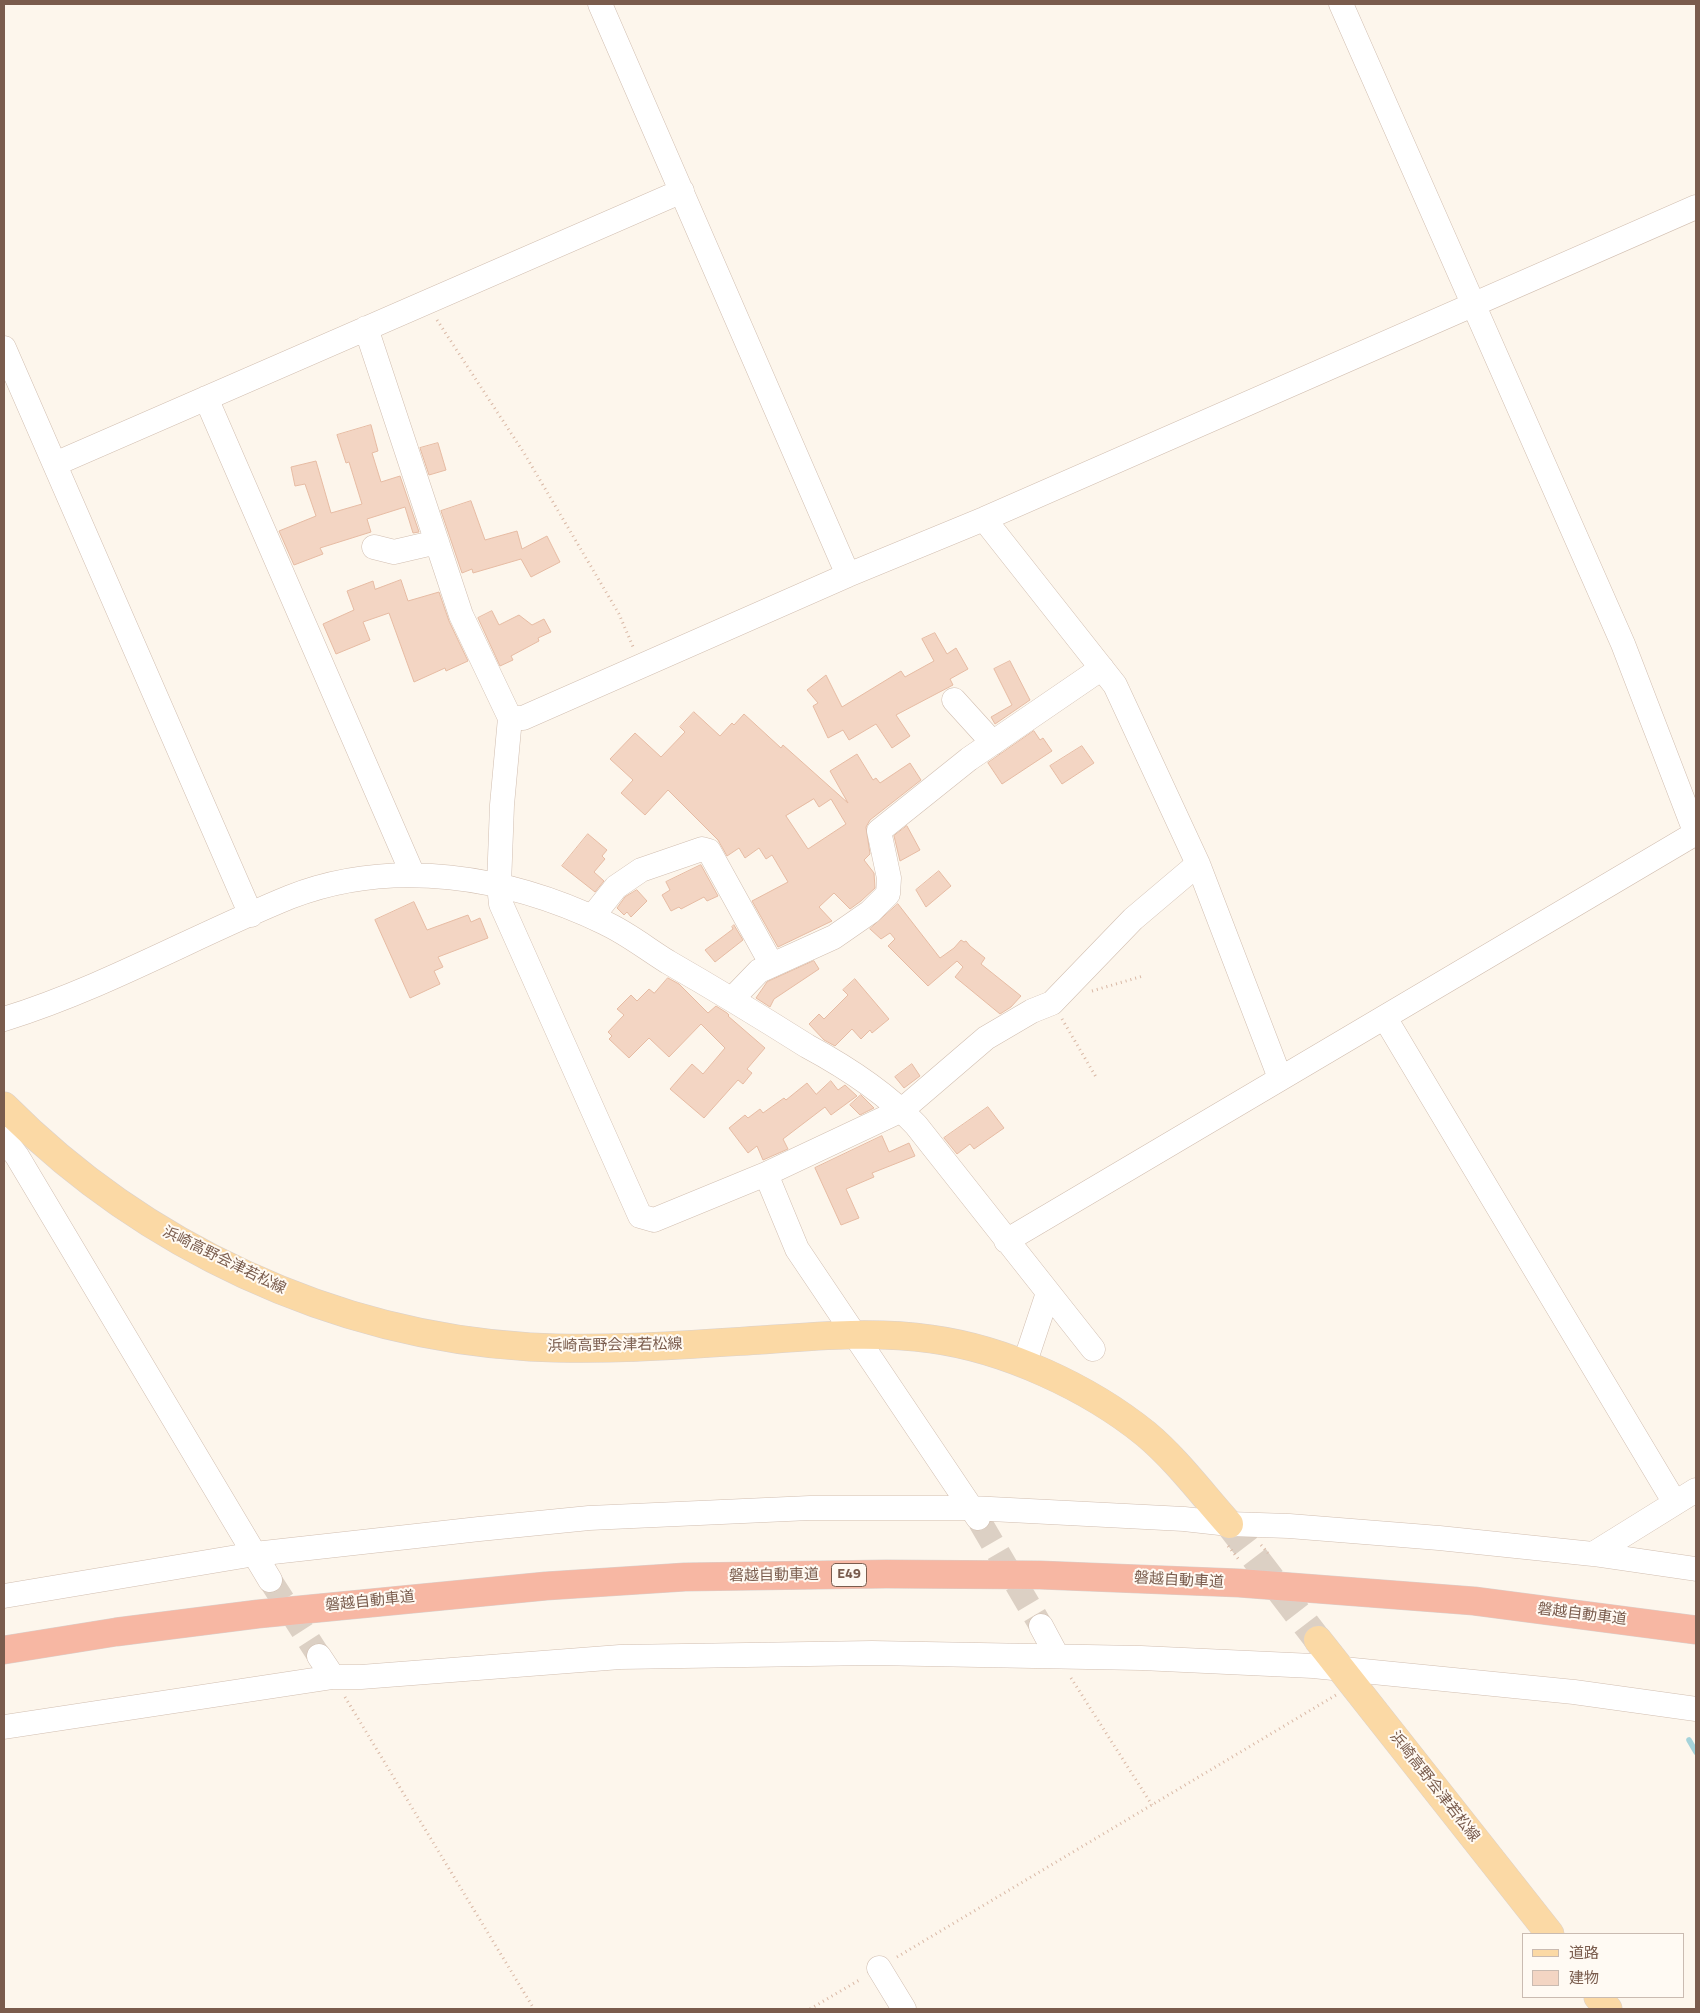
<!DOCTYPE html>
<html>
<head>
<meta charset="utf-8">
<style>
  body { margin:0 }
  #map { position:relative; width:1700px; height:2013px; overflow:hidden; background:#fdf6ec; font-family:"Titillium Web","Noto Sans JP",sans-serif }
  canvas { display:block }
  .frame { position:absolute; inset:0; border:5px solid #7a5c4d; pointer-events:none }
  .legend { position:absolute; left:1522px; top:1933px; width:162px; height:65px; box-sizing:border-box; background:#fffaf3; border:1px solid #cabbb1; margin:0; padding:6px 9px; list-style:none; font-size:15px; color:#7a5c4d }
  .legend li { display:flex; align-items:center; gap:10px; height:25px }
  .legend b { width:25px; border:1px solid #cabbb1 }
</style>
</head>
<body>
<div id="map">
<canvas width="1700" height="2013"></canvas>
<div class="frame"></div>
<ul class="legend">
<li><b style="height:6px;background:#fbd9a5"></b>道路</li>
<li><b style="height:14px;background:#f3d5c3"></b>建物</li>
</ul>
</div>
<script>
const c = document.querySelector('canvas').getContext('2d');
c.lineJoin = 'round';
function strokePath(path, color, width, dash) {
  c.strokeStyle = color;
  c.lineWidth = width;
  c.lineCap = dash ? 'butt' : 'round';
  c.setLineDash(dash || []);
  c.stroke(path);
}
function fillPath(path, color) {
  c.fillStyle = color;
  c.fill(path, 'evenodd');
}
function write(font, color, halo, rows, align = 'center') {
  c.font = font + ' "Titillium Web","Noto Sans JP",sans-serif';
  c.lineWidth = 4;
  c.setLineDash([]);
  c.textBaseline = 'middle';
  c.strokeStyle = halo;
  c.fillStyle = color;
  for (const [text, x, y, turn = 0] of rows) {
    c.save();
    c.translate(x, y);
    c.rotate((+turn || 0) * Math.PI / 180);
    c.textAlign = isNaN(turn) ? turn : align;
    if (halo) c.strokeText(text, 0, 0);
    c.fillText(text, 0, 0);
    c.restore();
  }
}
const stream = new Path2D(`
  M1689,1740L1696,1752`);
const building = new Path2D(`
  M371,425L378,451L372,453L381,482L400,476L419,532L413,533L405,507L367,519L371,532L320,548L323,554L294,565L279,531L316,516L305,484L295,486L291,467L316,461L331,513L362,504L349,462L346,463L337,435Z
  M438,443L446,470L429,475L420,448Z
  M471,501L485,540L517,531L522,549L547,536L560,562L531,577L521,559L473,573L472,569L462,573L441,511Z
  M401,580L408,601L439,592L449,621L468,661L446,671L445,668L414,682L389,613L363,622L370,640L336,654L323,624L354,610L347,591L373,581L375,589Z
  M492,611L499,625L519,615L532,625L544,619L551,632L538,638L539,641L511,656L513,660L500,666L478,618Z
  M935,633L947,654L956,648L968,669L950,679L953,685L896,715L910,736L892,748L876,724L849,740L843,730L828,738L813,706L818,703L807,690L826,675L842,707L901,671L905,677L934,661L922,639Z
  M1010,661L1030,700L995,724L991,717L1012,705L994,669Z
  M694,712L720,736L732,723L734,725L744,714L781,748L783,745L848,803L830,771L857,754L873,780L876,778L880,783L910,763L921,780L870,820L866,827L870,854L864,860L874,873L875,888L861,901L850,909L834,893L819,907L832,921L778,947L752,901L788,882L772,855L766,859L759,848L745,858L739,848L727,856L718,840L668,790L645,815L621,793L633,780L610,759L635,733L661,757L685,732L680,727ZM814,799L819,807L831,799L846,824L808,849L786,816Z
  M1034,731L1040,740L1043,738L1052,751L1002,784L988,763Z
  M1082,746L1094,763L1062,784L1050,766Z
  M907,826L920,850L900,861L894,836Z
  M588,834L607,850L602,856L605,859L594,872L604,881L595,892L562,866Z
  M701,865L718,896L707,901L704,897L681,909L679,907L671,911L662,895L670,890L666,882Z
  M939,871L951,886L926,907L916,890Z
  M637,890L647,901L631,917L627,912L624,915L617,908L625,897Z
  M414,902L427,930L468,915L471,922L480,918L488,938L438,957L443,967L434,971L440,984L410,998L375,920Z
  M898,904L940,958L954,948L961,940L964,942L966,941L970,946L985,958L981,964L1021,996L1011,1007L1000,1014L955,977L963,967L957,961L928,986L888,946L895,939L890,933L881,939L870,929Z
  M734,925L743,940L715,962L705,950L733,929L732,927Z
  M814,961L819,969L774,999L770,1007L756,998L767,982Z
  M668,978L679,984L708,1013L716,1006L727,1013L729,1015L728,1016L765,1048L747,1069L752,1073L743,1084L738,1080L704,1118L670,1089L692,1064L703,1074L725,1048L701,1024L669,1057L649,1038L629,1058L609,1039L612,1036L608,1032L624,1015L617,1009L631,995L637,1001L649,989L654,993Z
  M855,979L889,1019L872,1033L870,1030L861,1039L852,1029L835,1046L824,1040L809,1024L819,1014L824,1019L848,995L843,990Z
  M912,1064L920,1076L904,1088L895,1077Z
  M831,1081L838,1090L845,1085L857,1096L831,1115L825,1107L783,1139L788,1149L763,1160L757,1146L748,1153L729,1128L745,1115L748,1118L760,1109L763,1113L784,1098L786,1100L807,1083L816,1094Z
  M861,1095L874,1108L860,1115L850,1105Z
  M988,1107L1004,1128L974,1149L970,1144L957,1154L944,1138Z
  M882,1136L889,1152L909,1143L915,1156L872,1173L874,1177L846,1189L859,1218L841,1225L815,1168Z`);
const minorTunnel = new Path2D(`
  M980,1522L1041,1626
  M270,1580L319,1656`);
const majorTunnel = new Path2D(`
  M1229,1524L1318,1640`);
const path = new Path2D(`
  M437,320L524,453L619,614L634,649
  M1092,991L1143,976
  M1062,1019L1096,1077
  M1261,1545L1268,1553
  M1228,1546L1240,1561
  M1071,1678L1152,1805
  M345,1697L534,2009
  M897,1957L1336,1695
  M810,2009L861,1979`);
const minor = new Path2D(`
  M600,4L848,575
  M1341,4L1623,644L1696,834
  M366,328L461,615L510,718L502,805L499,885L501,904L640,1216L654,1220L766,1174L902,1110L986,1038L1032,1011L1052,1003L1133,919L1198,864
  M4,348L251,915
  M206,398L413,875
  M55,464L682,191
  M984,519L1115,685L1198,864L1280,1078
  M374,547L394,552L437,542
  M954,700L993,743
  M510,718H523L848,575L984,519L1696,207
  M592,917L616,887L641,870L702,849L709,851L772,965
  M732,999L759,971L834,937L870,912L888,894L889,878L879,831L969,759L1102,668
  M1385,1018L1675,1503
  M4,1019C104,988 194,936 290,897C392,857 508,876 605,923C627,933 647,949 668,962C715,989 761,1017 807,1046C846,1067 885,1092 916,1125L1093,1349
  M4,1139L17,1156L270,1580
  M766,1174L797,1249L978,1518
  M1006,1241L1696,833
  M1024,1365L1048,1293
  M1593,1554L1696,1490
  M4,1596L255,1554L479,1529L589,1518L810,1508H971L1184,1519L1229,1524L1289,1526L1439,1538L1593,1554L1696,1569
  M1041,1626L1057,1656
  M319,1656L333,1677
  M4,1727L333,1677H361L620,1657L872,1653L1141,1658L1313,1666L1574,1692L1696,1709
  M879,1968L904,2009`);
const major = new Path2D(`
  M4,1106C143,1246 332,1335 530,1347C607,1351 684,1345 761,1340C817,1336 875,1331 931,1339C1005,1349 1088,1387 1146,1434C1177,1460 1202,1494 1229,1524
  M1318,1640L1550,1934
  M1598,1997L1608,2009`);
const highway = new Path2D(`
  M4,1650L116,1632L258,1614L546,1586L685,1577L886,1574L1040,1575L1239,1583L1474,1601L1696,1630`);
const shields = [
  [849,1575,35]
];
const shieldNames = [
  ["E49",849,1575]
];
const streetNames = [
  ["浜崎高野会津若松線",224,1261,26],
  ["浜崎高野会津若松線",615,1346,-1],
  ["磐越自動車道",774,1576,-1],
  ["磐越自動車道",1179,1581,3],
  ["磐越自動車道",370,1602,-6],
  ["磐越自動車道",1582,1615,7],
  ["浜崎高野会津若松線",1434,1787,52]
];
strokePath(stream, '#a5d3da', 5.5);
fillPath(building, '#f3d5c3');
strokePath(building, '#e6bba3', 1);
strokePath(minorTunnel, '#dcd0c4', 24, [24, 12]);
strokePath(majorTunnel, '#dcd0c4', 28, [28, 14]);
strokePath(minor, '#d1beb0', 25);
strokePath(major, '#dad1cd', 29);
strokePath(highway, '#dad1cd', 29);
strokePath(path, '#d9b8a5', 3, [1, 4]);
strokePath(minor, '#fff', 24);
strokePath(major, '#fbd9a5', 28);
strokePath(highway, '#f7b7a3', 28);
for (const [x, y, w] of shields) {
  const box = new Path2D();
  box.roundRect(x - w / 2, y - 11.5, w, 23, 4);
  c.fillStyle = '#fffaf3';
  c.fill(box);
  strokePath(box, '#7a5c4d', 1);
}
write('bold 14px', '#7a5c4d', null, shieldNames);
write('15px', '#7a5c4d', '#fffaf3', streetNames);
</script>
</body>
</html>
